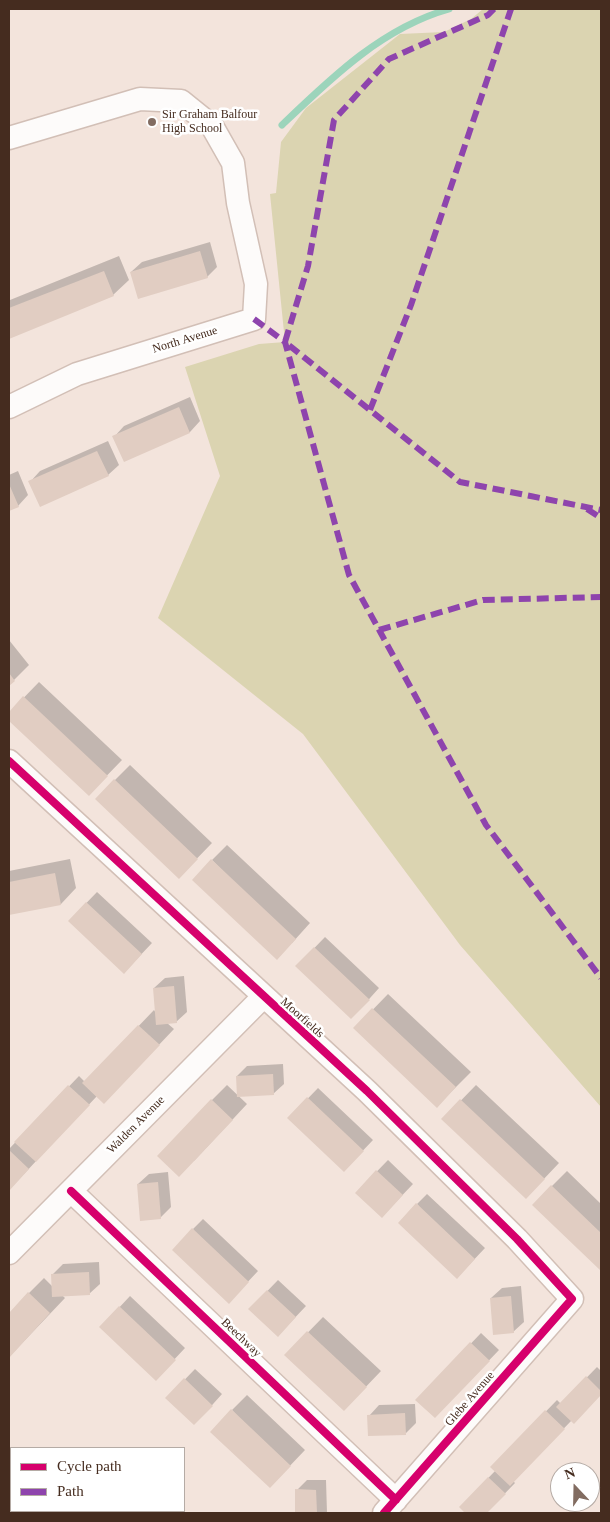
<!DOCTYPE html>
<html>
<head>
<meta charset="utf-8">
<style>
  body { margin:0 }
  #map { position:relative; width:610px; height:1522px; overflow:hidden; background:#f3e4dc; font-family:Georgia,serif }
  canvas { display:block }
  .frame { position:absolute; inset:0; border:10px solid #452c1f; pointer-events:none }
  .legend { position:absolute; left:10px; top:1447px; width:175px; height:65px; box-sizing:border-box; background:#fff; border:1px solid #b5aba5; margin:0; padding:6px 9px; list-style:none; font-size:15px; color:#452c1f }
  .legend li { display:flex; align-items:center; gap:10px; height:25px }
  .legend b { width:25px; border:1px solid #b5aba5 }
  .north { position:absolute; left:550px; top:1462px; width:50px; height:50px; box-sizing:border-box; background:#fff; border:1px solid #b5aba5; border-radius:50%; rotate:339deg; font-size:14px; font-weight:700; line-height:20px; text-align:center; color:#452c1f }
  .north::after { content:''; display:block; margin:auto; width:18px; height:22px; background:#826c61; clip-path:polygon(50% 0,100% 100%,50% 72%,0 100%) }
</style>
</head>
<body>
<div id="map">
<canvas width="610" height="1522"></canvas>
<div class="frame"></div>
<ul class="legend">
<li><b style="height:6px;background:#d6006c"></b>Cycle path</li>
<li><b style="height:6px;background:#8e44ad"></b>Path</li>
</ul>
<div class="north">N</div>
</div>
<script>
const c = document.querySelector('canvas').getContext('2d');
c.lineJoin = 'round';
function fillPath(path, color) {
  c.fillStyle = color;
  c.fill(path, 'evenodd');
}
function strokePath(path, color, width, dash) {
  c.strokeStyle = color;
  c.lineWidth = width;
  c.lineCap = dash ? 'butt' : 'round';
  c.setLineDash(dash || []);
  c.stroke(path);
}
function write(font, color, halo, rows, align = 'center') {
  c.font = font + ' Georgia,serif';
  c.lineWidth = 5;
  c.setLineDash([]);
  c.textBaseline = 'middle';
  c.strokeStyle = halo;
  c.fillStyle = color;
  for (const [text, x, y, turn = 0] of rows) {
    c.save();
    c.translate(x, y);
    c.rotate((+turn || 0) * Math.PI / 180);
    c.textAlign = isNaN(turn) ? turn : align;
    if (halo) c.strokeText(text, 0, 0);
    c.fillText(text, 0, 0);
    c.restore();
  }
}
const green = new Path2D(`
  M483,9H601V1107L460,945L303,734L158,618L220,476L185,367L259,344L285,342L270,194L276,193L281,142L306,108L400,34L444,32L471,19Z`);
const shadow = new Path2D(`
  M210,242L217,267L207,277L131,272L142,262Z
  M119,256L129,280L113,295L9,337L10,300Z
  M190,397L200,421L190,432L124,460L114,437L124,426Z
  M108,441L119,465L108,475L30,482L40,471Z
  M18,471L28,495L18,506L9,510V475Z
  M9,640L29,665L9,685Z
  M39,682L122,760L89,794L9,719V713Z
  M130,765L212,843L179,877L96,799Z
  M227,845L310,923L292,943L212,860Z
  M70,859L76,888L61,904L9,914V871Z
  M97,892L152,943L134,962L69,921Z
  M325,937L379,988L362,1007L297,966Z
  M184,976L187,1012L176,1022L167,1023L174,1029L119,1087L97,1096L9,1190V1149L79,1076L85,1082L154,1010L156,1013L154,988L165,978Z
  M388,994L471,1072L437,1106L355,1028Z
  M283,1064L284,1084L273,1094L237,1076L247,1066Z
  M227,1085L247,1104L194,1161L212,1100Z
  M476,1085L559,1163L541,1182L443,1119Z
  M318,1088L373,1140L354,1160L289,1118Z
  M388,1160L413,1184L392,1206L356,1193Z
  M567,1171L601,1204V1269L533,1205Z
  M168,1172L171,1207L160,1218L138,1184L149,1174Z
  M427,1194L485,1248L468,1266L417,1204Z
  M203,1219L258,1271L229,1302L193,1229Z
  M99,1262L100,1284L89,1294L62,1295L65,1298L9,1357V1315L29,1293L44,1278L53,1287V1274L63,1264Z
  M278,1280L306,1306L288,1325L250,1309Z
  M521,1286L524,1322L513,1332L491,1298L502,1288Z
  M130,1296L185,1348L156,1379L101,1327Z
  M323,1317L381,1371L359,1394L286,1355Z
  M481,1333L499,1350L435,1417L417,1400Z
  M597,1367L601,1371V1394L574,1422L572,1420L513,1481L515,1483L486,1513H467L460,1507L496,1470L492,1467L557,1400L561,1404Z
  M195,1369L222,1394L205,1413L167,1398Z
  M247,1395L305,1450L285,1471L232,1410Z
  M415,1404L416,1423L405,1434L369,1416L379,1405Z
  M9,1455L11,1457V1490L9,1492Z
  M307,1480H326L327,1513H297V1490Z
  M34,1511H96L99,1513H37Z`);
const stream = new Path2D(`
  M282,125C331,78 382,28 449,9`);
const building = new Path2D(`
  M200,251L208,278L138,299L130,272Z
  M104,271L114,296L9,339V308Z
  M179,407L190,433L124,462L112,436Z
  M97,451L109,476L40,507L28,481Z
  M9,484L19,507L9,511Z
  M9,673L15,681L9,686Z
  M23,696L108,776L89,796L9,721V712Z
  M114,779L198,859L179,879L95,799Z
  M211,859L296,939L277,960L192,880Z
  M55,873L61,905L9,915V882Z
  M86,902L142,954L124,974L68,921Z
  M314,947L370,1000L351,1019L295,966Z
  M174,986L177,1023L156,1025L153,988Z
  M372,1008L456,1087L437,1108L353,1028Z
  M138,1025L160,1045L104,1104L82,1083Z
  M273,1074L274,1095L237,1097L236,1076Z
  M68,1085L90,1105L36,1162L14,1142Z
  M307,1097L364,1151L344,1172L287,1118Z
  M211,1099L233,1120L179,1177L157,1156Z
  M460,1099L545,1179L526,1199L441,1119Z
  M9,1150L29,1169L9,1191Z
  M376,1170L403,1195L382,1218L355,1193Z
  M158,1182L161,1219L140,1221L137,1184Z
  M551,1185L601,1233V1271L532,1205Z
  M416,1203L475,1259L457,1279L398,1223Z
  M192,1228L249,1282L229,1304L172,1250Z
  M89,1272L90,1295L52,1297L51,1274Z
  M267,1290L296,1317L278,1337L248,1309Z
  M28,1292L50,1313L9,1358V1313Z
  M511,1296L514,1333L493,1335L490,1298Z
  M119,1306L176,1360L156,1381L99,1327Z
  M307,1331L367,1387L344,1411L284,1355Z
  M470,1342L490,1361L435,1418L415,1400Z
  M586,1376L601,1391V1395L574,1424L556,1407Z
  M184,1378L213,1406L194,1425L165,1398Z
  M231,1409L291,1466L270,1488L210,1432Z
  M545,1410L565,1429L510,1486L490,1467Z
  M405,1413L406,1435L368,1436L367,1415Z
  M9,1474L11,1477V1491L9,1493Z
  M488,1477L506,1494L487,1513H465L459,1507Z
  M295,1489L316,1490L317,1513H295Z
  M32,1511H65L68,1513H35Z`);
const minor = new Path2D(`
  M9,138L140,99L181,101L212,126L233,163L238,203L256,284L254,319L77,374L9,407
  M9,761L367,1091L517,1239L572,1299L384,1513
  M71,1191L396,1500
  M9,1253L263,997`);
const quiet = new Path2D(`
  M494,9L488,15L389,59L334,120L308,266L285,342L460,482L601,510
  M254,319L285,342L349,575L486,825L601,978
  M370,410L411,305L511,9
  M587,509L601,518
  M379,630L483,600L601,597`);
const cycleway = new Path2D(`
  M9,761L367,1091L517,1239L572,1299L384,1513
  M71,1191L396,1500`);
const markers = [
  [152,122,5,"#826c61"]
];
const poiNames = [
  ["Sir Graham Balfour",162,115],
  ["High School",162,129]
];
const streetNames = [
  ["North Avenue",185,340,-17],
  ["Moorfields",302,1018,42],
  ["Walden Avenue",136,1125,-45],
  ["Beechway",241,1338,44],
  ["Glebe Avenue",470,1399,-49]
];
fillPath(green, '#dbd4b1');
fillPath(shadow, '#0003');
strokePath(stream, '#9cd4bb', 7);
fillPath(building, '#e1cdc2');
strokePath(minor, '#d2bfb6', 25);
strokePath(minor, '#fdfbfa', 22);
strokePath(quiet, '#8e44ad', 6, [12, 6]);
strokePath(cycleway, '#d6006c', 8);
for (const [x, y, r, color] of markers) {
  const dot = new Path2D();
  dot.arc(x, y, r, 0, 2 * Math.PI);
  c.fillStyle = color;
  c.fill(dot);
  strokePath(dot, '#fff', 2);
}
write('12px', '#452c1f', '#fff', poiNames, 'left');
write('12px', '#452c1f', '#fff', streetNames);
</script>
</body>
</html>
